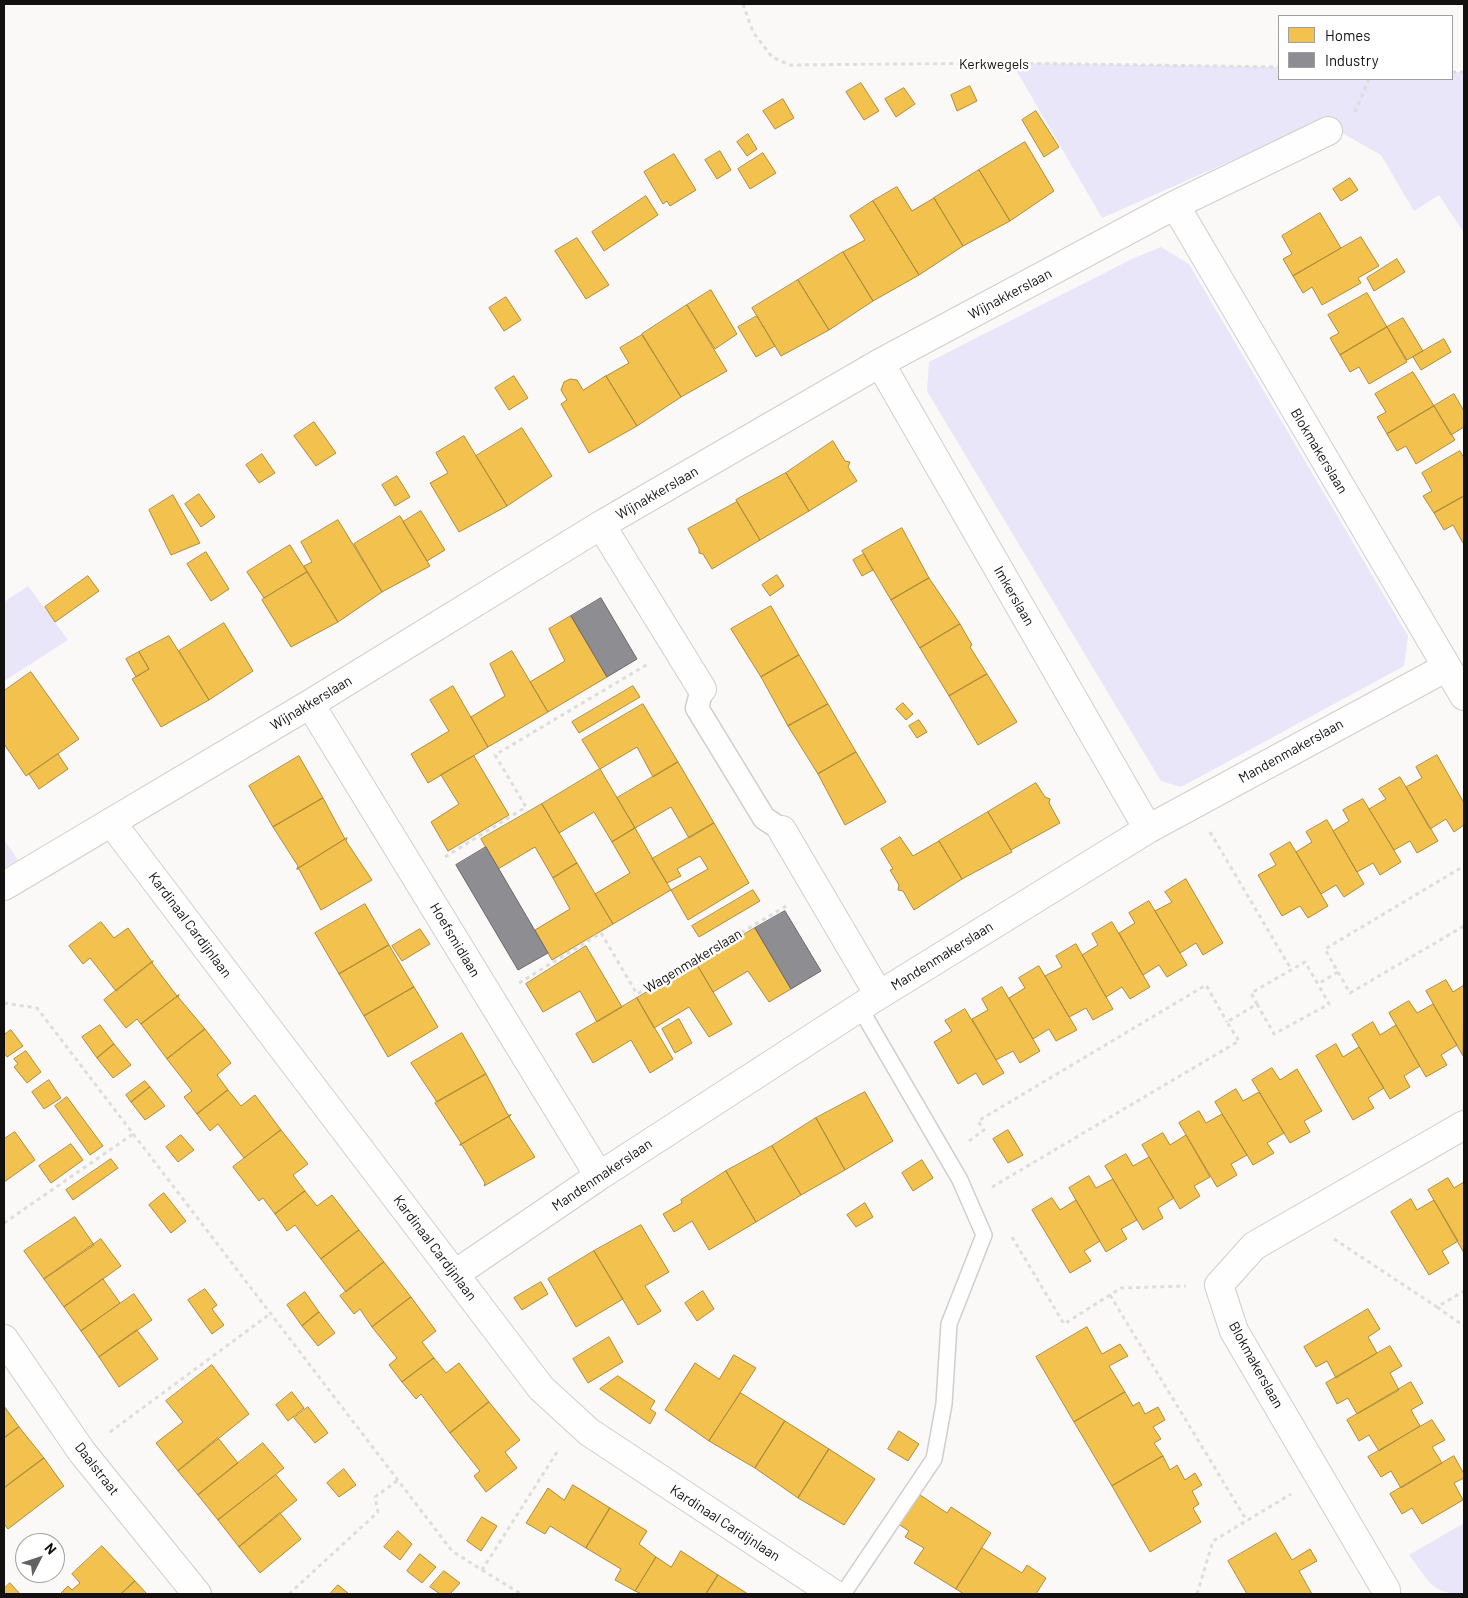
<!DOCTYPE html>
<html>
<head>
<meta charset="utf-8">
<style>
  body { margin:0 }
  #map { position:relative; width:1468px; height:1598px; overflow:hidden; background:#faf9f7; font-family:Barlow,sans-serif }
  canvas { display:block }
  .frame { position:absolute; inset:0; border:5px solid #121110; pointer-events:none }
  .legend { position:absolute; left:1278px; top:15px; width:175px; height:65px; box-sizing:border-box; background:#fff; border:1px solid #a0a09f; margin:0; padding:6px 9px; list-style:none; font-size:15px; color:#121110 }
  .legend li { display:flex; align-items:center; gap:10px; height:25px }
  .legend b { width:25px; border:1px solid #a0a09f }
  .north { position:absolute; left:15px; top:1533px; width:50px; height:50px; box-sizing:border-box; background:#fff; border:1px solid #a0a09f; border-radius:50%; rotate:49deg; font-size:14px; font-weight:700; line-height:20px; text-align:center; color:#121110 }
  .north::after { content:''; display:block; margin:auto; width:18px; height:22px; background:#636261; clip-path:polygon(50% 0,100% 100%,50% 72%,0 100%) }
</style>
</head>
<body>
<div id="map">
<canvas width="1468" height="1598"></canvas>
<div class="frame"></div>
<ul class="legend">
<li><b style="height:14px;background:#f2c14e"></b>Homes</li>
<li><b style="height:14px;background:#8d8d92"></b>Industry</li>
</ul>
<div class="north">N</div>
</div>
<script>
const c = document.querySelector('canvas').getContext('2d');
c.lineJoin = 'round';
function fillPath(path, color) {
  c.fillStyle = color;
  c.fill(path, 'evenodd');
}
function strokePath(path, color, width, dash) {
  c.strokeStyle = color;
  c.lineWidth = width;
  c.lineCap = dash ? 'butt' : 'round';
  c.setLineDash(dash || []);
  c.stroke(path);
}
function write(font, color, halo, rows, align = 'center') {
  c.font = font + ' Barlow,sans-serif';
  c.lineWidth = 5;
  c.setLineDash([]);
  c.textBaseline = 'middle';
  c.strokeStyle = halo;
  c.fillStyle = color;
  for (const [text, x, y, turn = 0] of rows) {
    c.save();
    c.translate(x, y);
    c.rotate((+turn || 0) * Math.PI / 180);
    c.textAlign = isNaN(turn) ? turn : align;
    if (halo) c.strokeText(text, 0, 0);
    c.fillText(text, 0, 0);
    c.restore();
  }
}
const green = new Path2D(`
  M1012,63L1279,67V79H1452V72H1464V233L1439,195L1414,211L1381,155L1321,121L1102,218Z
  M1161,247L1189,264L1408,636L1404,666L1181,787L1161,781L927,391L929,362L1132,259Z
  M28,586L68,640L4,681V602Z
  M4,840L18,860L4,868Z
  M1464,1523V1594C1430,1594 1429,1580 1409,1555Z`);
const homes = new Path2D(`
  M861,83L879,111L864,120L846,92Z
  M970,86L977,101L957,111L951,95Z
  M904,88L915,104L896,117L885,99Z
  M783,99L794,118L775,129L763,111Z
  M1036,111L1059,147L1044,157L1022,120Z
  M748,134L757,149L747,156L737,142Z
  M1025,142L1054,191L1010,221L979,170Z
  M720,151L731,170L717,179L705,160Z
  M763,153L776,173L750,189L738,169Z
  M674,154L696,190L670,206L667,201L663,204L644,172Z
  M979,170L1010,221L963,246L934,198Z
  M1350,178L1358,190L1341,201L1333,189Z
  M897,187L912,211L934,198L963,246L919,275L873,201Z
  M646,196L658,215L604,251L592,232Z
  M873,201L919,275L873,301L843,252L865,240L850,216Z
  M1320,213L1341,248L1293,276L1283,259L1292,254L1282,236Z
  M1361,237L1379,266L1358,278L1361,283L1322,305L1312,287L1303,293L1293,276Z
  M577,238L609,285L586,299L555,251Z
  M843,252L873,301L829,330L798,280Z
  M1397,259L1405,272L1374,291L1367,278Z
  M798,280L829,330L781,356L752,308Z
  M711,290L737,334L715,349L687,305Z
  M1367,293L1387,327L1340,355L1330,338L1339,333L1328,315Z
  M506,297L521,320L504,331L489,308Z
  M687,305L727,371L681,397L642,334Z
  M757,316L775,346L756,357L738,327Z
  M1403,318L1423,351L1407,360L1387,327Z
  M1387,327L1407,362L1369,384L1359,367L1350,372L1340,355Z
  M642,335L681,397L637,426L606,376L629,363L620,348Z
  M1444,339L1451,352L1421,370L1413,357Z
  M1413,372L1434,406L1387,434L1377,417L1386,412L1375,394Z
  M514,376L528,398L509,410L495,388Z
  M606,376L637,426L589,453L561,404L567,400L561,390L564,382L570,379L577,380L583,390Z
  M1454,394L1464,411V427L1451,435L1434,406Z
  M1434,406L1455,440L1416,464L1406,446L1397,451L1387,434Z
  M314,422L336,453L316,466L294,436Z
  M522,428L552,476L507,506L476,456Z
  M464,436L507,506L459,532L430,483L448,473L436,453Z
  M833,441L845,461L850,462L848,467L857,481L809,511L786,473Z
  M1460,451L1464,458V496L1434,513L1423,496L1432,491L1422,473Z
  M262,454L275,473L259,483L246,465Z
  M786,473L809,511L760,540L736,500Z
  M397,476L410,497L395,506L382,485Z
  M199,494L215,517L201,527L185,504Z
  M173,495L200,543L171,555L149,510Z
  M1464,496V542L1463,543L1453,525L1444,530L1434,513Z
  M737,502L760,540L712,569L703,554L699,553V549L688,529Z
  M421,511L445,550L427,561L403,522Z
  M400,516L430,566L382,592L354,544Z
  M338,520L382,592L338,622L304,566L312,562L301,542Z
  M902,528L929,578L891,600L862,551Z
  M290,545L307,572L264,598L247,572Z
  M206,552L229,589L211,601L187,564Z
  M864,554L873,570L862,576L853,560Z
  M307,572L338,622L291,647L262,600Z
  M777,575L784,586L770,596L762,585Z
  M88,576L99,591L55,622L45,607Z
  M929,578L960,624L920,648L891,600Z
  M771,606L799,655L761,677L731,629Z
  M571,616L607,677L548,712L530,682L565,661L549,629Z
  M224,623L253,671L209,700L179,651Z
  M960,624L972,645L970,647L987,674L949,696L920,648Z
  M169,636L209,700L161,727L132,679L149,669L139,652Z
  M512,651L548,712L488,747L471,717L505,696L490,664Z
  M139,652L149,669L136,677L126,659Z
  M799,655L828,704L788,726L761,677Z
  M31,672L79,739L26,776L4,744V691Z
  M987,674L1017,722L978,745L949,696Z
  M453,686L488,747L428,783L411,754L449,731L430,700Z
  M633,686L640,697L579,733L572,722Z
  M903,703L913,714L906,720L896,709Z
  M643,704L678,762L653,777L637,747L600,769L582,740Z
  M828,704L856,752L818,774L788,726Z
  M919,720L927,732L917,738L909,726Z
  M856,752L886,802L845,825L818,774Z
  M58,754L68,769L39,789L29,774Z
  M1437,755L1464,803V825L1454,832L1446,819L1430,829L1406,787L1422,778L1416,767Z
  M299,756L323,798L273,827L249,786Z
  M474,756L509,815L448,851L431,822L459,804L441,775Z
  M678,762L714,823L689,838L671,807L635,828L617,798Z
  M600,769L635,828L612,842L594,812L559,833L542,804Z
  M1400,777L1438,841L1417,853L1410,841L1394,850L1369,809L1386,799L1379,789Z
  M1036,783L1045,797L1050,799L1049,803L1060,823L1011,850L988,812Z
  M323,798L345,839L297,869L298,866L273,827Z
  M1363,799L1401,862L1380,875L1373,863L1357,872L1333,831L1349,821L1343,810Z
  M542,804L577,863L553,878L535,847L498,869L481,839Z
  M988,812L1012,852L962,879L939,841Z
  M1327,820L1364,884L1344,897L1336,885L1321,894L1296,852L1312,842L1306,832Z
  M714,823L749,883L688,920L671,890L708,869L700,856L677,869L681,876L667,883L652,859Z
  M635,828L671,890L613,924L595,894L630,873L612,842Z
  M900,837L913,856L939,841L962,879L914,910L903,891L898,890L899,885L890,870L893,869L881,849Z
  M347,838L346,841L372,880L321,910L299,869H297Z
  M1290,842L1328,906L1308,918L1300,906L1282,916L1258,875L1276,865L1270,854Z
  M577,863L613,924L552,960L535,930L570,909L553,878Z
  M1186,879L1223,943L1203,955L1196,943L1180,953L1155,911L1172,902L1165,892Z
  M753,890L760,901L699,937L692,926Z
  M1149,901L1187,965L1167,977L1159,965L1143,975L1119,933L1135,923L1129,913Z
  M365,904L389,945L339,974L315,933Z
  M101,922L114,938L128,928L152,962L116,991L90,958L83,964L69,946Z
  M1112,922L1150,987L1130,999L1122,987L1106,997L1082,955L1098,945L1092,934Z
  M755,928L791,989L769,1002L748,971L713,992L696,963Z
  M420,929L430,944L402,961L392,946Z
  M1076,944L1113,1009L1093,1020L1086,1008L1069,1017L1045,976L1062,967L1056,956Z
  M389,945L414,987L364,1016L339,974Z
  M586,946L622,1007L597,1022L580,991L543,1012L526,984Z
  M153,961L152,963L177,996L179,995L141,1024L137,1019L126,1028L104,1000Z
  M696,963L732,1024L709,1037L689,1007L654,1028L637,998Z
  M1039,966L1077,1030L1056,1041L1049,1029L1033,1039L1009,998L1025,988L1019,978Z
  M1446,980L1453,992L1464,985L1463,1056L1426,991Z
  M414,987L438,1027L388,1057L364,1016Z
  M1002,987L1040,1051L1020,1063L1013,1051L996,1060L972,1019L988,1010L982,999Z
  M179,995L178,997L205,1029L167,1059L141,1024Z
  M637,998L673,1059L650,1073L631,1040L593,1063L576,1034Z
  M1409,1001L1417,1013L1433,1004L1457,1045L1441,1055L1447,1065L1426,1077L1389,1013Z
  M965,1009L1004,1073L983,1085L976,1073L958,1084L934,1042L952,1031L945,1021Z
  M679,1019L692,1043L675,1053L662,1029Z
  M1373,1022L1380,1035L1396,1025L1420,1066L1404,1076L1410,1087L1390,1099L1352,1035Z
  M100,1025L114,1044L97,1058L82,1037Z
  M205,1029L231,1063L217,1075L228,1090L197,1114L184,1097L192,1091L167,1059Z
  M11,1030L23,1046L7,1057L4,1053V1035Z
  M462,1033L486,1074L437,1102L411,1063Z
  M114,1044L131,1065L113,1078L97,1058Z
  M1336,1044L1343,1057L1359,1047L1384,1088L1368,1098L1374,1108L1353,1120L1316,1056Z
  M26,1051L41,1072L27,1083L14,1067L18,1064L14,1059Z
  M1272,1068L1280,1080L1297,1069L1322,1111L1304,1121L1310,1132L1290,1143L1252,1080Z
  M486,1074L508,1115H511L460,1145L461,1143L435,1103Z
  M49,1080L61,1098L44,1109L32,1092Z
  M145,1081L150,1087L131,1102L126,1095Z
  M150,1087L165,1106L145,1120L131,1102Z
  M1236,1089L1243,1101L1259,1092L1284,1133L1267,1143L1274,1153L1253,1165L1215,1102Z
  M228,1090L241,1106L255,1095L281,1130L244,1158L218,1124L210,1131L197,1114Z
  M865,1092L893,1141L845,1170L816,1118Z
  M67,1097L103,1146L90,1155L55,1106Z
  M1199,1111L1206,1123L1222,1114L1247,1155L1231,1164L1237,1175L1217,1187L1179,1123Z
  M511,1115L509,1117L535,1157L484,1186L485,1183L462,1145H460Z
  M816,1118L845,1170L801,1195L772,1146Z
  M281,1130L308,1164L293,1175L305,1191L275,1214L263,1198L259,1201L233,1167Z
  M1008,1130L1023,1155L1008,1163L993,1139Z
  M15,1132L35,1160L4,1182V1139Z
  M1163,1133L1170,1145L1186,1135L1210,1177L1194,1186L1200,1196L1180,1209L1142,1145Z
  M181,1135L194,1150L178,1162L166,1147Z
  M71,1144L83,1160L51,1183L39,1166Z
  M772,1146L801,1195L756,1222L726,1171Z
  M1126,1154L1133,1166L1149,1157L1174,1198L1158,1208L1163,1218L1143,1230L1105,1166Z
  M111,1159L118,1168L73,1200L66,1190Z
  M922,1160L933,1178L913,1191L902,1173Z
  M726,1171L756,1222L709,1250L692,1221L674,1232L663,1214L682,1203L681,1200Z
  M1089,1176L1096,1188L1113,1179L1137,1220L1121,1229L1127,1239L1106,1252L1069,1188Z
  M1448,1178L1454,1188L1464,1182V1253L1428,1190Z
  M305,1191L317,1206L332,1195L359,1230L321,1259L295,1225L287,1231L275,1214Z
  M164,1193L186,1221L171,1233L149,1205Z
  M1052,1198L1060,1210L1076,1200L1100,1241L1084,1251L1091,1261L1070,1273L1032,1210Z
  M1411,1199L1417,1210L1434,1200L1458,1241L1442,1251L1449,1263L1429,1275L1391,1212Z
  M865,1203L873,1217L856,1227L847,1215Z
  M75,1217L94,1245L44,1279L24,1251Z
  M641,1225L669,1272L645,1286L661,1311L638,1325L594,1251Z
  M359,1230L384,1262L346,1292L321,1259Z
  M101,1239L121,1266L64,1307L44,1279Z
  M594,1251L623,1299L576,1327L548,1279Z
  M384,1262L411,1297L372,1327L360,1309L354,1314L340,1296Z
  M103,1279L120,1303L81,1331L64,1307Z
  M541,1282L548,1294L522,1310L514,1298Z
  M205,1289L217,1305L212,1309L224,1325L212,1334L188,1300Z
  M703,1291L714,1309L697,1321L685,1303Z
  M305,1292L319,1312L302,1326L287,1305Z
  M134,1294L152,1320L99,1357L81,1331Z
  M411,1297L436,1331L422,1342L434,1358L402,1382L389,1365L397,1358L372,1327Z
  M1368,1309L1380,1329L1368,1337L1377,1353L1336,1378L1327,1361L1316,1367L1304,1347Z
  M319,1312L335,1333L318,1346L302,1326Z
  M1087,1327L1102,1354L1120,1344L1128,1356L1109,1366L1125,1392L1074,1422L1036,1357Z
  M137,1330L158,1359L119,1387L99,1357Z
  M609,1337L623,1362L588,1383L573,1359Z
  M1390,1346L1402,1366L1390,1373L1399,1390L1357,1414L1348,1398L1337,1404L1326,1383Z
  M734,1355L756,1368L709,1441L665,1410L695,1363L719,1379Z
  M434,1358L446,1373L459,1363L489,1402L450,1433L421,1394L416,1399L402,1382Z
  M212,1365L249,1414L178,1471L156,1443L183,1422L166,1401Z
  M618,1376L655,1401L650,1409L656,1413L650,1424L600,1389Z
  M1411,1382L1423,1403L1411,1410L1420,1426L1379,1451L1369,1435L1359,1441L1347,1420Z
  M292,1392L304,1408L288,1421L276,1405Z
  M1125,1392L1133,1406L1139,1402L1145,1414L1158,1407L1165,1420L1153,1427L1161,1439L1154,1443L1163,1456L1112,1486L1074,1422Z
  M741,1393L785,1421L755,1468L709,1441Z
  M489,1402L520,1440L505,1452L517,1468L486,1492L474,1476L480,1471L450,1433Z
  M4,1406L19,1427L4,1438Z
  M308,1407L328,1433L315,1443L294,1418Z
  M1432,1420L1445,1440L1432,1447L1442,1463L1401,1488L1391,1471L1381,1477L1368,1457Z
  M785,1421L829,1449L798,1498L755,1468Z
  M19,1427L44,1458L4,1488V1438Z
  M899,1431L919,1444L908,1461L888,1449Z
  M218,1438L238,1463L198,1495L178,1471Z
  M263,1443L284,1468L218,1520L198,1495Z
  M829,1449L875,1479L844,1525L798,1498Z
  M1163,1456L1170,1470L1177,1465L1185,1480L1195,1473L1202,1485L1192,1491L1199,1504L1193,1508L1201,1522L1150,1552L1112,1486Z
  M1454,1456L1464,1474V1478L1454,1483L1463,1500L1422,1524L1412,1508L1402,1514L1390,1494Z
  M44,1458L64,1486L8,1529L4,1524V1488Z
  M344,1469L356,1485L339,1497L327,1483Z
  M276,1475L297,1500L239,1547L218,1520Z
  M573,1485L610,1508L586,1548L550,1526L545,1534L526,1523L548,1488L564,1500Z
  M920,1495L947,1513L951,1507L991,1533L956,1589L914,1563L924,1548L905,1537L909,1531L900,1525Z
  M610,1508L647,1531L639,1544L656,1557L635,1591L615,1580L621,1569L586,1548Z
  M280,1513L301,1539L260,1573L239,1547Z
  M482,1517L497,1526L481,1551L467,1541Z
  M398,1531L412,1544L400,1560L384,1547Z
  M1276,1533L1292,1560L1310,1549L1317,1561L1299,1571L1312,1594H1247L1228,1561Z
  M102,1546L135,1581L121,1594H60L68,1586L72,1590L80,1583L72,1574Z
  M982,1548L1022,1573L1027,1565L1046,1578L1036,1594H964L956,1589Z
  M681,1551L718,1575L706,1594H642L635,1591L656,1557L671,1567Z
  M420,1554L436,1567L422,1583L407,1571Z
  M444,1571L460,1583L450,1594H440L430,1587Z
  M718,1575L748,1594H706Z
  M135,1581L147,1594H121Z
  M10,1583L20,1594H4V1589Z
  M338,1585L349,1594H330Z`);
const industry = new Path2D(`
  M601,598L637,659L607,677L571,616Z
  M486,847L548,953L518,970L456,865Z
  M785,911L821,971L791,989L755,928Z`);
const path = new Path2D(`
  M743,4L753,32L772,57L790,65L1012,63L1279,67
  M1452,72H1464
  M1355,112L1369,79
  M1210,832L1291,969
  M445,857L526,807L495,755L648,664
  M1338,972L1350,993L1464,926
  M519,983L601,933L637,994L788,905
  M4,1003L37,1008L452,1551L482,1570L559,1449
  M1257,1004L1274,1034L1329,1004L1318,984
  M969,1141L984,1130L978,1121L1206,985L1227,1022
  M992,1187L1239,1041L1227,1022L1257,1004L1251,993L1305,962L1318,984L1338,972L1325,949L1464,866
  M4,1223L133,1134
  M1012,1237L1064,1324L1121,1288L1186,1286
  M1334,1239L1437,1307L1464,1291
  M1110,1295L1247,1521
  M1437,1307L1464,1326
  M110,1432L270,1314
  M482,1570L521,1594
  M289,1594L378,1512L375,1497L398,1480
  M1197,1594L1213,1541L1291,1494`);
const service = new Path2D(`
  M843,1594L934,1459L944,1404L949,1324L984,1235L960,1180L860,1008`);
const pedestrian = new Path2D(`
  M702,689L697,708L764,818L782,830`);
const minor = new Path2D(`
  M1175,205L1464,696
  M880,363L1148,829
  M601,525L702,689
  M310,704L599,1176
  M111,822L541,1388L589,1432L834,1594
  M782,830L879,995
  M4,886L310,704L601,525L880,363L1175,205L1328,131
  M455,1274L599,1176L871,1000L1148,829L1447,667
  M1386,1594V1590L1234,1331L1219,1285L1254,1246L1464,1125`);
const tertiary = new Path2D(`
  M4,1339L82,1452L197,1594`);
const streetNames = [
  ["Kerkwegels",994,64],
  ["Wijnakkerslaan",1010,294,-28],
  ["Blokmakerslaan",1319,451,59],
  ["Wijnakkerslaan",657,493,-30],
  ["Imkerslaan",1014,596,60],
  ["Wijnakkerslaan",311,703,-31],
  ["Mandenmakerslaan",1291,751,-29],
  ["Kardinaal Cardijnlaan",190,925,53],
  ["Hoefsmidlaan",455,940,59],
  ["Mandenmakerslaan",942,956,-32],
  ["Wagenmakerslaan",693,961,-31],
  ["Mandenmakerslaan",602,1175,-34],
  ["Kardinaal Cardijnlaan",435,1248,53],
  ["Blokmakerslaan",1256,1365,61],
  ["Daalstraat",97,1469,52],
  ["Kardinaal Cardijnlaan",725,1523,33]
];
fillPath(green, '#e8e6f8');
fillPath(homes, '#f2c14e');
strokePath(homes, '#af8c3b', 1);
fillPath(industry, '#8d8d92');
strokePath(industry, '#68686b', 1);
strokePath(service, '#cfcecd', 18);
strokePath(pedestrian, '#cfcecd', 25);
strokePath(minor, '#cfcecd', 30);
strokePath(tertiary, '#cfcecd', 30);
strokePath(path, '#ddd', 3, [4, 4]);
strokePath(service, '#fefefe', 15);
strokePath(pedestrian, '#fefefe', 22);
strokePath(minor, '#fefefe', 28);
strokePath(tertiary, '#fefefe', 28);
write('14px', '#121110', '#fff', streetNames);
</script>
</body>
</html>
